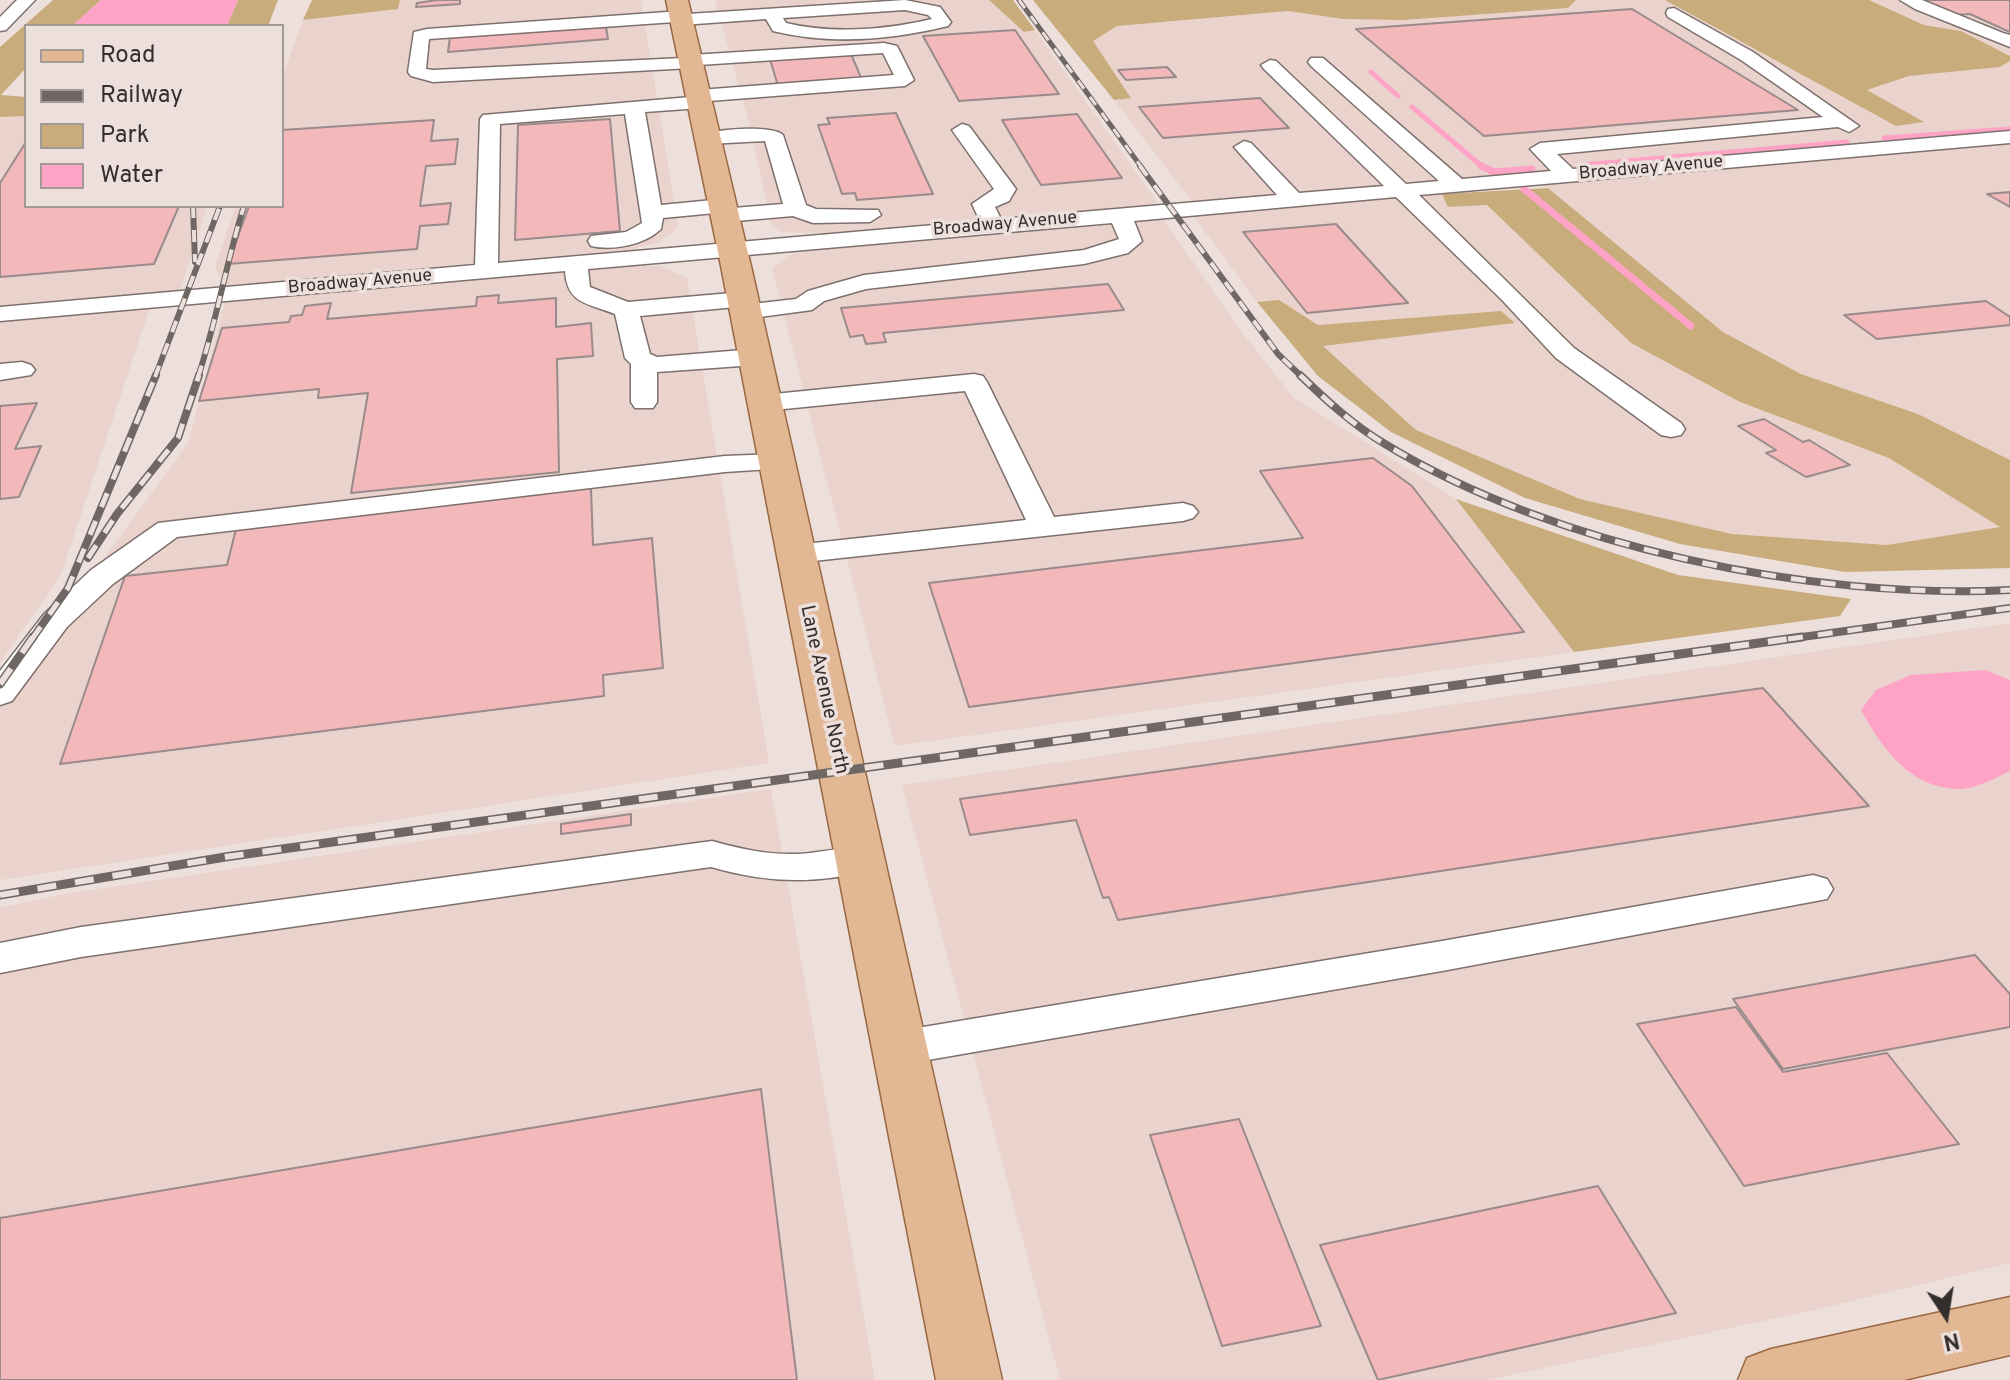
<!DOCTYPE html>
<html>
<head>
<meta charset="utf-8">
<style>
  body { margin:0 }
  #map { position:relative; width:2010px; height:1380px; overflow:hidden; background:#eddfdb; font-family:Overpass,sans-serif }
  canvas { display:block }
  .legend { position:absolute; left:24px; top:24px; width:260px; height:184px; box-sizing:border-box; background:#eddfdb; border:2px solid #a39995; margin:0; padding:10px 14px; list-style:none; font-size:24px; color:#342f2d }
  .legend li { display:flex; align-items:center; gap:16px; height:40px }
  .legend b { width:40px; border:2px solid #a39995 }
  .north { position:absolute; left:1906px; top:1276px; width:80px; height:80px; -webkit-text-stroke:6px #eddfdb; paint-order:stroke; rotate:168deg; font-size:22px; font-weight:700; line-height:32px; text-align:center; color:#342f2d }
  .north::after { content:''; display:block; margin:auto; width:28px; height:36px; background:#342f2d; clip-path:polygon(50% 0,100% 100%,50% 72%,0 100%) }
</style>
</head>
<body>
<div id="map">
<canvas width="2010" height="1380"></canvas>
<ul class="legend">
<li><b style="height:10px;background:#e2b793"></b>Road</li>
<li><b style="height:10px;background:#6f6764"></b>Railway</li>
<li><b style="height:22px;background:#c8ac7c"></b>Park</li>
<li><b style="height:22px;background:#fea3c6"></b>Water</li>
</ul>
<div class="north">N</div>
</div>
<script>
const c = document.querySelector('canvas').getContext('2d');
c.lineJoin = 'round';
function fillPath(path, color) {
  c.fillStyle = color;
  c.fill(path, 'evenodd');
}
function strokePath(path, color, width, dash) {
  c.strokeStyle = color;
  c.lineWidth = width;
  c.lineCap = dash ? 'butt' : 'round';
  c.setLineDash(dash || []);
  c.stroke(path);
}
function write(font, color, halo, rows, align = 'center') {
  c.font = font + ' Overpass,sans-serif';
  c.lineWidth = 7;
  c.setLineDash([]);
  c.textBaseline = 'middle';
  c.strokeStyle = halo;
  c.fillStyle = color;
  for (const [text, x, y, turn = 0] of rows) {
    c.save();
    c.translate(x, y);
    c.rotate((+turn || 0) * Math.PI / 180);
    c.textAlign = isNaN(turn) ? turn : align;
    if (halo) c.strokeText(text, 0, 0);
    c.fillText(text, 0, 0);
    c.restore();
  }
}
const built = new Path2D(`
  M400,0H641L678,227L660,242L628,250L381,271L226,289L215,267L236,206H282V78L303,20L398,9Z
  M715,0H989L1024,32L1035,30L1160,206L824,233L781,232L771,223L749,122Z
  M1576,0H1665L1896,126L1923,122L1866,91L1909,76L2000,67L2010,61V133L1194,204L1114,100L1131,97L1092,41L1117,26L1288,11L1343,19L1404,20L1568,8Z
  M1869,0H2010V56L1961,31L1924,25Z
  M26,116V206H207L179,294L0,309V117Z
  M2010,141V460L1918,414L1801,374L1723,332L1542,183Z
  M1442,194L1448,207L1487,205L1631,343L1740,402L1889,458L2001,527L1887,545L1732,534L1580,499L1416,430L1323,346L1514,323L1501,311L1318,325L1279,301L1257,302L1192,214L1385,196Z
  M1161,216L1241,331L1293,397L1456,499L1574,652L895,746L772,268L791,254L815,249Z
  M621,266H661L687,278L769,763L0,880V695L20,674L188,443L226,299Z
  M151,305L61,575L0,663V319Z
  M2010,623V1263L1823,1308L1488,1380H1060L902,785Z
  M771,789L875,1380H0V908L64,894Z`);
const green = new Path2D(`
  M53,0H101L72,26H26V68L1,95L26,97V116L0,117V47Z
  M238,0H278L268,26H227Z
  M312,0H400L398,9L303,20Z
  M989,0H1013L1035,30L1024,32Z
  M1033,0H1576L1568,8L1404,20L1343,19L1288,11L1117,26L1093,41L1131,98L1114,100Z
  M1665,0H1869L1924,25L1961,31L2010,56V61L2000,67L1909,76L1867,90L1924,122L1896,126Z
  M1548,188L1723,332L1801,374L1918,414L2010,460V568L1845,572L1680,544L1525,498L1391,432L1318,376L1257,302L1279,300L1318,325L1501,311L1515,323L1323,346L1416,430L1580,499L1732,534L1887,545L2000,527L1889,458L1740,402L1631,343L1487,205L1448,207L1442,194Z
  M1456,499L1678,575L1851,599L1840,616L1574,652Z`);
const water = new Path2D(`
  M101,0H238L227,26H72Z
  M1985,670L2010,680V771C1995,778 1974,790 1957,789C1910,788 1881,747 1861,710L1876,690L1911,675Z`);
const streamFar1 = new Path2D(`
  M1371,72L1398,96
  M1412,107L1484,168
  M1884,138L2010,129
  M1581,165L1847,142`);
const stream = new Path2D(`
  M1481,166L1496,173
  M1493,172L1532,169
  M1524,189L1691,326`);
const building = new Path2D(`
  M437,0H460V4L416,7L417,3Z
  M1922,0H2010V32L1970,14L1954,15Z
  M1632,9L1798,110L1484,136L1356,29Z
  M606,27L608,39L448,52L450,37Z
  M1015,30L1059,94L959,101L923,36Z
  M851,54L862,80L778,86L770,59Z
  M1167,67L1176,77L1126,80L1118,70Z
  M1260,98L1289,128L1163,138L1139,107Z
  M896,113L933,194L857,200L855,193L842,194L818,125L830,124L827,118Z
  M1077,114L1122,178L1041,185L1002,120Z
  M610,119L620,231L515,240L518,125Z
  M434,120L431,141L458,139L455,164L426,166L420,206L451,203L448,224L420,226L417,249L228,264L249,206H282V130Z
  M26,142V206H179L154,264L0,277V183Z
  M2010,192V207L1987,194Z
  M1336,224L1408,303L1307,313L1243,232Z
  M1108,284L1124,310L883,333L886,342L866,344L863,335L850,337L841,308Z
  M499,295L498,303L556,298V327L591,323L593,356L557,359L559,472L351,493L368,393L318,398L319,389L199,401L222,328L289,322L291,316L302,315L305,306L331,303L327,319L476,306L477,297Z
  M1986,301L2010,317V325L1877,339L1844,315Z
  M37,403L15,449L41,446L19,497L0,499V406Z
  M1764,419L1803,442L1809,440L1850,465L1806,477L1766,453L1776,450L1738,426Z
  M1373,458L1412,486L1524,632L969,707L929,583L1303,538L1260,471Z
  M591,488L593,545L652,538L663,668L603,675L604,696L60,764L125,576L227,565L237,525Z
  M1763,688L1869,806L1118,920L1109,897L1103,898L1076,820L970,835L960,799Z
  M631,814V825L561,834V824Z
  M1975,955L2010,994V1027L1783,1069L1733,999Z
  M1736,1007L1783,1072L1887,1053L1959,1144L1744,1186L1637,1024Z
  M761,1089L797,1380H0V1218Z
  M1239,1119L1321,1326L1222,1346L1150,1135Z
  M1598,1186L1676,1313L1378,1380L1320,1245Z`);
const minor = new Path2D(`
  M17,0H35L6,30L0,31V17Z
  M905,0L940,7L951,22L948,26C891,40 830,45 773,31L766,19L682,25L675,22L429,39L426,69L433,70L683,58L691,55L884,43L897,46L914,80L905,86L709,101L707,106L700,108L645,112L661,205L723,199L731,201L733,208L783,204L765,141L708,144L698,138C708,128 774,125 783,135L806,205L816,209L878,210L881,215L870,222L813,223L793,216L725,222L717,220L715,213L663,218L661,229C645,245 613,251 591,246L588,241L591,236L626,232L642,223L625,114L500,124L498,263L980,221L972,204L994,189L952,130L962,124L969,126L1016,189L1009,201L995,207L1001,219L1277,195L1234,147L1244,141L1251,143L1299,193L1384,186L1264,69L1261,65L1270,60L1276,61L1406,184L1439,181L1311,66L1308,62L1311,58H1323L1462,179L1551,171L1530,149L1540,143L1823,117L1741,60L1668,17L1666,13L1668,9L1674,8L1753,52L1859,126L1849,132L1838,127L1557,154L1573,169L2010,131V143L1419,195L1574,348L1681,423L1685,429L1681,435L1671,437L1661,435L1556,358L1502,300L1396,197L1134,221L1142,241L1128,253L1084,264L866,289L824,301L812,310L745,319L736,317L733,312L736,307L640,316L650,354L657,357L755,349L764,352L768,357L764,362L755,365L657,372V402L653,408H635L631,402V364L625,358L615,314C587,303 567,304 565,271L0,321V307L475,265L480,119L483,115L690,97L692,92L699,90L894,75L883,53L699,65L691,68L433,82L411,76L408,72L414,32L427,29L681,11L688,14ZM905,10L928,15L932,19C886,30 831,34 786,23L783,18ZM1112,223L1119,239L1084,250L864,275L808,291L796,299L752,304L755,299L752,294L743,292L628,302L590,287L588,269Z
  M1900,0H1922L2003,33L2010,35V47L1915,9Z
  M22,362L31,365L35,370L31,375L0,380V364Z
  M974,374L983,376L987,382L1054,517L1183,503L1193,506L1198,512L1193,518L1183,521L795,563L784,560L780,554L784,548L795,545L1026,520L965,391L764,411L755,409L751,403L755,397L764,395Z
  M776,454L786,456L790,462L786,468L725,472L177,537L113,584L67,627L12,701L0,705V671L45,613L91,570L158,523L725,456Z
  M712,841C741,849 768,855 798,854C823,853 849,844 873,851L878,860L873,869C819,885 765,883 711,867L81,957L0,973V943L81,927Z
  M1813,875L1827,879L1833,889L1827,899L1442,971L899,1065L884,1060L877,1048L884,1036L899,1031L1442,941Z`);
const major = new Path2D(`
  M666,0H688L751,266L1002,1380H936L721,266Z
  M2010,1297V1355L1904,1380H1738L1747,1358L1771,1349Z`);
const railFar3 = new Path2D(`
  M1019,0L1142,168`);
const railFar2 = new Path2D(`
  M1140,166L1278,354L1302,377
  M193,206L195,262
  M155,377L220,206
  M198,377C217,320 226,263 244,206`);
const railFar1 = new Path2D(`
  M1300,375C1326,400 1353,425 1385,444C1554,547 1813,600 2010,590
  M88,558L117,514L178,438L199,375
  M32,639L68,588L156,375
  M1788,639L2010,608`);
const rail = new Path2D(`
  M0,684L33,637
  M0,895L225,857L1802,637`);
const farStreetnames = [
  ["Broadway Avenue",1651,169,-5],
  ["Broadway Avenue",1005,225,-5],
  ["Broadway Avenue",360,283,-5]
];
const streetNames = [
  ["Lane Avenue North",823,690,78]
];
fillPath(built, '#e9d3cc');
fillPath(green, '#c8ac7c');
fillPath(water, '#fea3c6');
strokePath(streamFar1, '#fea3c6', 5);
strokePath(stream, '#fea3c6', 7);
fillPath(building, '#f3b8ba');
strokePath(building, '#998b8c', 2);
strokePath(minor, '#7d706d', 3);
strokePath(major, '#996840', 3);
fillPath(minor, '#fff');
fillPath(major, '#e2b793');
strokePath(railFar3, '#6f6764', 5);
strokePath(railFar2, '#6f6764', 6);
strokePath(railFar1, '#6f6764', 8);
strokePath(rail, '#6f6764', 9);
strokePath(railFar3, '#eddfdb', 3, [10]);
strokePath(railFar2, '#eddfdb', 4, [12]);
strokePath(railFar1, '#eddfdb', 5, [15]);
strokePath(rail, '#eddfdb', 6, [19]);
write('18px', '#342f2d', '#eddfdb', farStreetnames);
write('20px', '#342f2d', '#eddfdb', streetNames);
</script>
</body>
</html>
